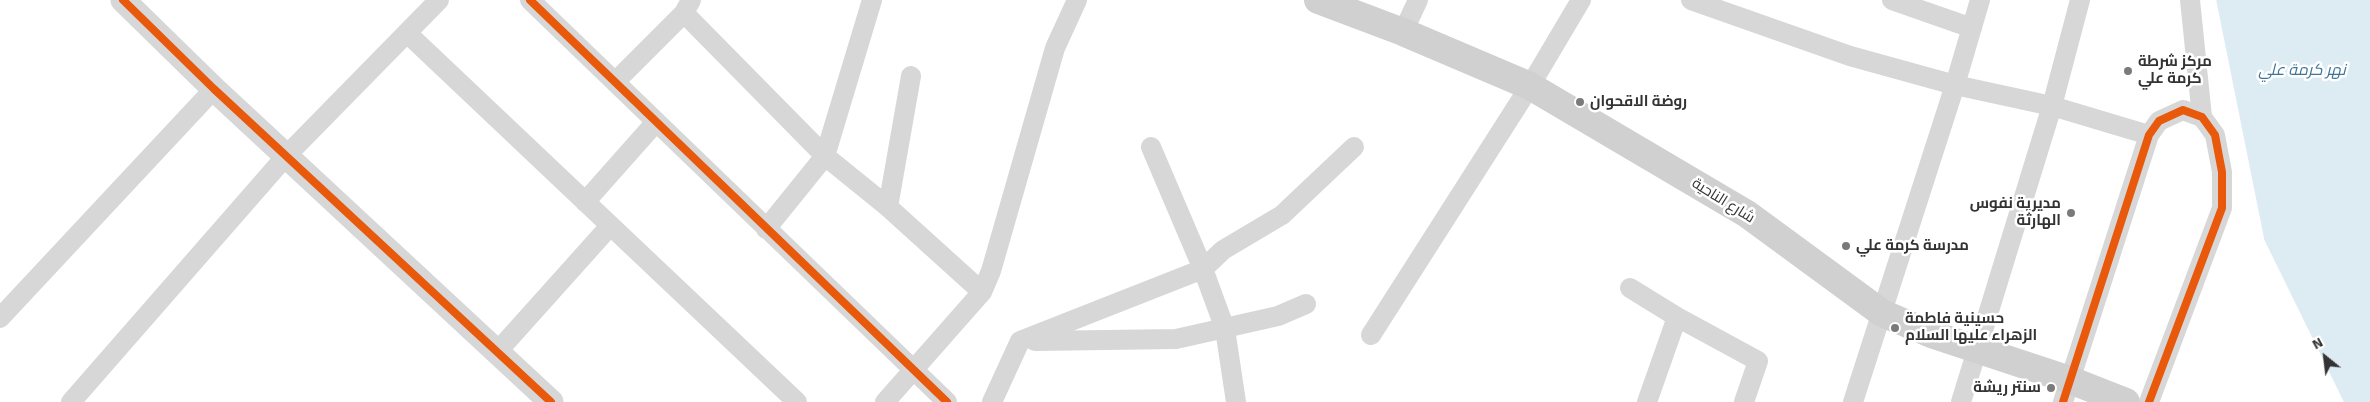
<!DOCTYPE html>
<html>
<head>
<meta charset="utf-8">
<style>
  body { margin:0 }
  #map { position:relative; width:2370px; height:402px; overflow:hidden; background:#fff; font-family:Signika,sans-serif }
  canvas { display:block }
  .north { position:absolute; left:2300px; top:332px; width:50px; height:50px; -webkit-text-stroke:4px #fff; paint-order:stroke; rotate:331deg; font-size:14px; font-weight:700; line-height:20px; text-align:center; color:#333 }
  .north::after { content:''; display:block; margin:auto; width:18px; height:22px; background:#333; clip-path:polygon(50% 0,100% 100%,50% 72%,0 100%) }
</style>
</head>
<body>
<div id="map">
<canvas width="2370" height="402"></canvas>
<div class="north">N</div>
</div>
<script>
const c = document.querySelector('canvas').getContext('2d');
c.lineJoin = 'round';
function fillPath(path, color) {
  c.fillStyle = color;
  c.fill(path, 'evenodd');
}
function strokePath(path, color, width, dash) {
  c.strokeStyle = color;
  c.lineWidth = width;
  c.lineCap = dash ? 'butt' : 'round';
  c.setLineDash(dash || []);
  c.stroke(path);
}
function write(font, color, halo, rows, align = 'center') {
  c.font = font + ' Signika,Cairo,sans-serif';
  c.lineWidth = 5;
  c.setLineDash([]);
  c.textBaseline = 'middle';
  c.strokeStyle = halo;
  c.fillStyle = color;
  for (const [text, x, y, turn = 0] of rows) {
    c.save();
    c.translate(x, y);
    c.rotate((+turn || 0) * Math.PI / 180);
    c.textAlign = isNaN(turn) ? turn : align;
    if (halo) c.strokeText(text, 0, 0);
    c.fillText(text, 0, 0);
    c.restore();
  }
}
const water = new Path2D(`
  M2219,0H2370V402H2347L2267,239Z`);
const stream = new Path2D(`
  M2219,0L2267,239L2347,402`);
const minor = new Path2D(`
  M530,0L947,402
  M691,0L684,13L825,156L888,207L982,292
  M1691,0L1850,56L1955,85L2052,106L2149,135
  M1892,0L1972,28
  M2190,0L2202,117
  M1403,32L1418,0
  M407,33L797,402
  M615,82L684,13
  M1151,147L1203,269L1225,329L1236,402
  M585,202L656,122
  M888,207L911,76
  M766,229L825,156L872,0
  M1630,288L1677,317L1758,361L1744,402
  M0,318L214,89
  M1371,335L1530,86L1581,0
  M1035,341L1176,339L1278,316L1306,304
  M497,352L610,226
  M71,402L286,156L439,0
  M885,402L982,292L991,271L1055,48L1077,0
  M992,402L1020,341L1203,269L1223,250L1282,215L1354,147
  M1647,402L1677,317
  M1853,402L1955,85L1980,0
  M1961,402L2052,106L2080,0
  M2063,402L2149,135L2159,121L2183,110L2202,117L2215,135L2222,172V208L2149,402`);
const tertiary = new Path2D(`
  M123,0L214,89L551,402`);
const secondary = new Path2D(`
  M1318,0L1403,32L1530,86L1747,214L1882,313L1931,334L2070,380L2126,402`);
const cycleway = new Path2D(`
  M123,0L214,89L551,402
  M530,0L947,402
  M2063,402L2149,135L2159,121L2183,110L2202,117L2215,135L2222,172V208L2149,402`);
const markers = [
  [2128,71,5,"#7a7a7a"],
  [1580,102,5,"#7a7a7a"],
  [2071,213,5,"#7a7a7a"],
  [1846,246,5,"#7a7a7a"],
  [1895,328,5,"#7a7a7a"],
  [2051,388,5,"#7a7a7a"]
];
const poiNames = [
  ["مركز شرطة",2138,62],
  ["كرمة علي",2138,79],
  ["روضة الاقحوان",1590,102],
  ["مديرية نفوس",2061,204,"right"],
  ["الهارثة",2061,221,"right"],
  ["مدرسة كرمة علي",1856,246],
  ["حسينية فاطمة",1905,319],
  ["الزهراء عليها السلام",1905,336],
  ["سنتر ريشة",2041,388,"right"]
];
const streetNames = [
  ["شارع الناحية",1723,201,32]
];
const waterNames = [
  ["نهر كرمة علي",2302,71]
];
fillPath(water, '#ddebf3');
strokePath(stream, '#ddebf3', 5.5);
strokePath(minor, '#d7d7d7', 20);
strokePath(tertiary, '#d7d7d7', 25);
strokePath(secondary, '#d0d0d0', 28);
strokePath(cycleway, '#e8590c', 8);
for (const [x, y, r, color] of markers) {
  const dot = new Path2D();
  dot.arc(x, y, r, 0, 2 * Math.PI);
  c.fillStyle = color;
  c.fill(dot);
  strokePath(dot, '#fff', 2);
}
write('bold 15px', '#333', '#fff', poiNames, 'left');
write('15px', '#333', '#fff', streetNames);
write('italic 16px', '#3f7597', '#fff', waterNames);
</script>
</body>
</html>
